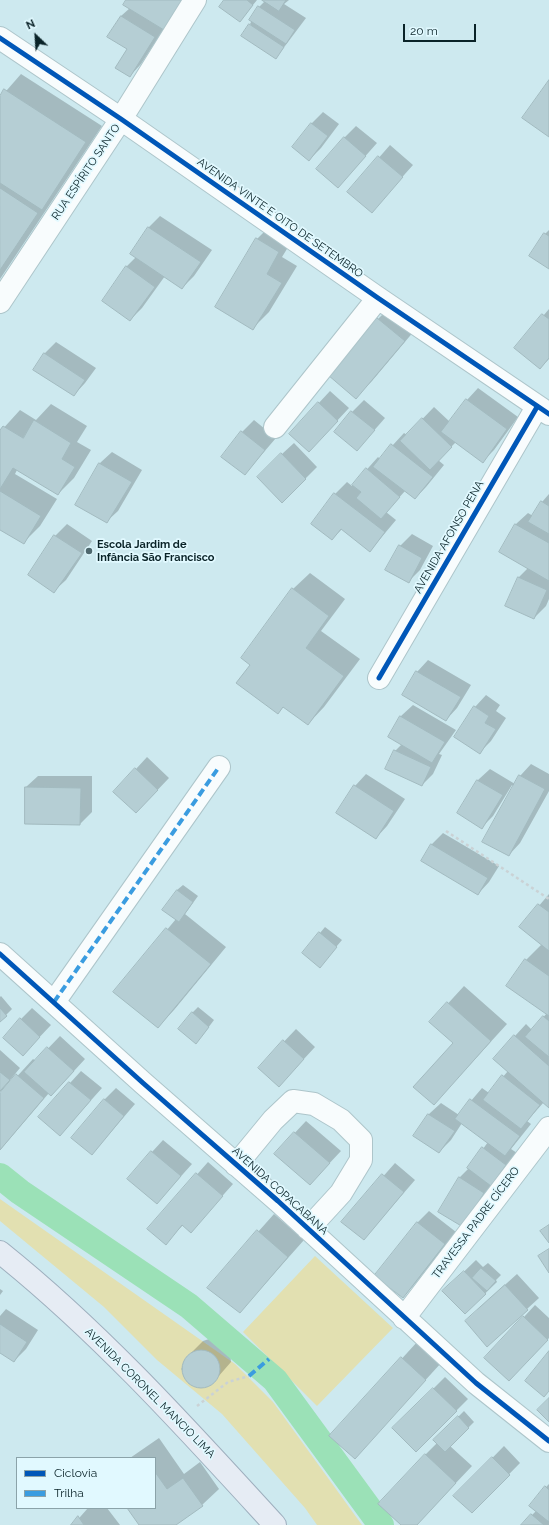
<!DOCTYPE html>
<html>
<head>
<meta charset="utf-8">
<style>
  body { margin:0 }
  #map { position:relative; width:549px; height:1525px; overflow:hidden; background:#cde9ef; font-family:Raleway,sans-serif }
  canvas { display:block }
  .legend { position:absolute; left:16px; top:1457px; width:140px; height:52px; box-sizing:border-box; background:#e1f9ff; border:1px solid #8ba3a9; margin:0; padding:5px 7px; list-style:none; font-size:12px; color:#0a2328 }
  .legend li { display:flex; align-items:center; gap:8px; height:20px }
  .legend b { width:20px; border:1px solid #8ba3a9 }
  .north { position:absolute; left:16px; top:16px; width:40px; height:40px; -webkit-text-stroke:3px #e1f9ff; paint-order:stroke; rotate:335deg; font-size:11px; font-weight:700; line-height:16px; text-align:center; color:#0a2328 }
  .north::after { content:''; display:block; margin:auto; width:14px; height:18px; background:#0a2328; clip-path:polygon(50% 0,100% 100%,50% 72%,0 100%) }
  .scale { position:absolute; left:403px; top:24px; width:73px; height:18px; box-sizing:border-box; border:2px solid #0a2328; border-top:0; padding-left:5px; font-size:12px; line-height:14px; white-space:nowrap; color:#0a2328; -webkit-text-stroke:3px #e1f9ff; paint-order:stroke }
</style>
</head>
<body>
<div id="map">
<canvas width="549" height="1525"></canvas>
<ul class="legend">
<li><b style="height:5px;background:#0057b8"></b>Ciclovia</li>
<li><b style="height:5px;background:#3a9ce0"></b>Trilha</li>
</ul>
<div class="north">N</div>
<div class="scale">20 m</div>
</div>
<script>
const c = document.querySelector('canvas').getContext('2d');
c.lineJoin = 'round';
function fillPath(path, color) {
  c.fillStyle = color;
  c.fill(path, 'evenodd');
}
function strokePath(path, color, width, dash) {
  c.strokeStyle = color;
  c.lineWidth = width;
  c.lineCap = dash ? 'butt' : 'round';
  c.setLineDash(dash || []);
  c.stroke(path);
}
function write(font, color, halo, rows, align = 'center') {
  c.font = font + ' Raleway,sans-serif';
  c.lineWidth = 3.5;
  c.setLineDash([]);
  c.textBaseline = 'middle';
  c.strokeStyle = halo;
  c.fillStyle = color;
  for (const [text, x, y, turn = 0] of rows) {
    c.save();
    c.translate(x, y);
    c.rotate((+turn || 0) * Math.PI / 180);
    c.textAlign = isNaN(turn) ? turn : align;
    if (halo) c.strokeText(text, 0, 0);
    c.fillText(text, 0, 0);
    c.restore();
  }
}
const green = new Path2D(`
  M0,1199L235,1364L273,1402L362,1525H317L305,1508L222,1414L157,1360L104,1307L0,1221Z
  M315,1256L393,1328L317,1406L243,1332Z`);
const shadow = new Path2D(`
  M127,0H186L164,29L141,64L130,76L128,49L108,36L121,16L130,8Z
  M226,0H257L240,21Z
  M264,0H289L284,4L306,18L276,58L250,24L259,7L265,1Z
  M21,74L102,126L0,279V98Z
  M323,112L339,124L321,148L309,160L293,147L312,123Z
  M356,126L377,143L338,187L344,138Z
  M390,145L413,165L372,211L349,192Z
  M160,216L212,250L194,276L182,288L165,276L142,308L130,320L126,267L136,257L131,254L149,227Z
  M273,223L295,236L282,257L297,266L269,312L253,328L257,239Z
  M549,230V268L545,234Z
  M395,302L420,324L372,381L356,397L330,375L378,319Z
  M549,309V359L540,368L516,348Z
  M56,342L96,368L85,383L74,395L44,354Z
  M478,388L518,417L494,450L483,461L456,442L438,460L444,465L426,487L415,498L405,491L386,512L396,520L370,551L342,529L332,539L312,524L335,494L347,482L352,486L378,457L380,459L404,433L407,435L434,407L450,422L467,400Z
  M330,391L349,408L309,451L290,434Z
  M364,400L385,418L357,450L352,412Z
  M51,404L87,426L77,442L91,450L74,478L58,494L17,470L15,474L57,499L40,526L23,543L0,529V432L20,410L36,420Z
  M254,420L276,438L245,474L242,432Z
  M294,443L317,467L282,502L270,465Z
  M112,452L142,470L118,511L106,522L76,505L100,463Z
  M549,494V599L546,606L534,618L506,605L519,577L528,568L500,552L516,524L528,513L533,516L542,502Z
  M67,524L92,541L66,580L54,591L55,536Z
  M412,534L433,546L420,570L408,582L400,546Z
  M310,573L345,599L321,631L360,659L324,707L308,724L284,706L278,713L252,664L293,589Z
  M428,660L471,685L457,708L446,720L417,672Z
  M486,695L500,705L496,711L506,718L491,741L479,753L475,707Z
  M413,705L456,730L439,754L442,755L433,774L422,785L395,751L402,744L389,737L401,716Z
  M147,757L169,778L148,800L136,769Z
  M531,764L549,774V791L520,843L509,855L514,786L512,785L493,816L482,827L458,813L478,780L490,769L515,784L520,776Z
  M366,774L405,799L387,826L376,838L355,786Z
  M38,776H92V812L80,824L26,787Z
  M443,833L499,866L489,882L478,894L422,860L432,844Z
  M183,885L198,896L185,914L226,947L174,1010L158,1027L115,992L176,919L177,890Z
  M549,894V1106L544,1102L527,1121L531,1124L511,1149L517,1153L495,1181L475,1214L459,1178L469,1168L488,1142L462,1123L451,1140L439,1152L415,1136L429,1114L441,1103L459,1115L482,1088L489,1093L508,1071L515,1036L526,1024L532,1030L547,1013L526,960L542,944L521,927Z
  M325,927L342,940L320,966V933Z
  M464,986L507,1024L434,1104L454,1043L431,1022Z
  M1,996L12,1009L0,1021V997Z
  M198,1007L214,1020L202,1036L192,1013Z
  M32,1008L51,1025L34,1043L21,1019Z
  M296,1029L315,1047L279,1086L259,1068Z
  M60,1036L85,1059L63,1083L49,1093L0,1150V1095L33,1059L36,1061Z
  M0,1050L20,1068L0,1092Z
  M81,1071L102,1088L60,1135L39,1117Z
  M116,1088L135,1104L92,1154L104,1100Z
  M306,1121L341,1151L310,1184L275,1154Z
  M163,1140L192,1164L157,1203L152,1152Z
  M208,1162L233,1184L191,1231L183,1225L166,1243L149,1229Z
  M395,1163L415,1180L364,1239L343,1222Z
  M429,1211L456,1232L414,1285L403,1297L418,1222Z
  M274,1214L304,1240L240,1312L208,1288Z
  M476,1260L483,1267L488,1263L501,1275L496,1280L497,1282L465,1313L444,1291Z
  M517,1274L539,1298L527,1309L477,1310Z
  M0,1289L3,1291L0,1295Z
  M535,1305L549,1318V1338L521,1368L524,1317Z
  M6,1309L38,1330L26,1349L14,1361L0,1352V1316Z
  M209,1339L222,1341L230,1350L231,1362L211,1385L200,1388L189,1384L185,1379L182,1368L184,1363L191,1353L203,1341Z
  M418,1341L442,1362L355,1457L331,1436Z
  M445,1377L468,1399L416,1451L394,1428Z
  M464,1411L474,1422L450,1446L472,1466L416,1525H403L425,1455L437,1443L435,1440Z
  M159,1438L184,1474L200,1462L219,1489L202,1505L174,1525H140L128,1508H155V1458H130Z
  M504,1446L520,1463L472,1512L455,1496Z
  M549,1484V1525H522L536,1511L546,1487Z
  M88,1508H107L120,1525H73Z`);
const canal = new Path2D(`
  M0,1176L20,1192L189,1306L275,1380L381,1525`);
const building = new Path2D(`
  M126,0H182L164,30L123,5Z
  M224,0H247L253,5L240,22L219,7Z
  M262,0H286L279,11Z
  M258,6L295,30L286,44L249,20Z
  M121,16L155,37L130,77L115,68L127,49L107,37Z
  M249,24L284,47L276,59L241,36Z
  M549,80V137L522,118Z
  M4,89L86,142L42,210L0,183V96Z
  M311,123L328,136L309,161L292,147Z
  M344,137L366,156L338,188L316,169Z
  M378,156L403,177L372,213L347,192Z
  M0,188L38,213L0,270Z
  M148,227L201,262L182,289L130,254Z
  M544,233L549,236V269L529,256Z
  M256,238L279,252L267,274L282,283L253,330L215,307Z
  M126,266L155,287L130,321L102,301Z
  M542,314L549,319V358L540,369L514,348Z
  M377,318L405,341L356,399L328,375Z
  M44,353L85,380L74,396L33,370Z
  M466,399L507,429L483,463L441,432Z
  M318,402L338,421L309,452L289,434Z
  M351,411L375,430L357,451L334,432Z
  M422,418L452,447L430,470L400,441Z
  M34,420L71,443L62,459L75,467L58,495L13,468L0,489V430L3,426L23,438Z
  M241,431L265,450L245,475L221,457Z
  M391,444L433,477L415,499L373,467Z
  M281,453L306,479L282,503L257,477Z
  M99,463L132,482L107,523L75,505Z
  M366,468L400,497L381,519L356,498L361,492L352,485Z
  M0,491L41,516L24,544L0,530Z
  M334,493L385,532L370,552L341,529L332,540L311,524Z
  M541,501L549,506V534L528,522Z
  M515,524L549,543V581L499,552Z
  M54,535L82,553L54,593L28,575Z
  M399,545L422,558L409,583L385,570Z
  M518,577L547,590L534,619L505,606Z
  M292,588L329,616L306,648L344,676L308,725L283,707L278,714L236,683L250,665L241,658Z
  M416,671L461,697L446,721L402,695Z
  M474,706L489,716L485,723L496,729L480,754L454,737Z
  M400,716L445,742L432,763L388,737Z
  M394,750L431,767L422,786L385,769Z
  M135,768L158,790L136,813L113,792Z
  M519,775L545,789L509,856L482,842Z
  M477,780L503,795L482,829L457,813Z
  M354,785L394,811L376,839L336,813Z
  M25,787L81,788L80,825L25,824Z
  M431,844L488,878L478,895L421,861Z
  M177,890L193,902L179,922L162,910Z
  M538,904L549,912V951L519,927Z
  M166,928L211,964L158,1028L113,992Z
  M319,932L337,947L320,968L302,953Z
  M525,959L549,976V1016L506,986Z
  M447,1002L491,1041L434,1105L413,1087L453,1043L429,1022Z
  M0,1008L7,1016L0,1022Z
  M192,1012L209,1027L196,1044L178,1029Z
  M543,1016L549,1021V1057L525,1037Z
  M20,1018L40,1037L23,1056L3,1038Z
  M514,1035L549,1066V1108L493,1059Z
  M283,1040L304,1059L279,1087L258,1068Z
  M47,1047L74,1071L51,1096L24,1072Z
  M0,1072L10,1080L0,1091Z
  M16,1074L44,1098L0,1150V1093Z
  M502,1075L540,1105L521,1129L483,1100Z
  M69,1082L91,1100L60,1136L38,1117Z
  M104,1099L124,1116L92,1155L71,1138Z
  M470,1099L520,1136L505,1156L455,1119Z
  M428,1114L455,1131L439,1153L413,1136Z
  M294,1132L330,1163L310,1185L274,1154Z
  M482,1147L506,1165L491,1186L467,1168Z
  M151,1151L181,1176L157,1204L127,1179Z
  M196,1173L223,1196L191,1233L182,1225L166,1245L147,1229Z
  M382,1174L404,1192L364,1240L341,1222Z
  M459,1177L484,1193L463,1227L438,1212Z
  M417,1222L445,1244L403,1298L374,1276Z
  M549,1225V1243L540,1231Z
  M257,1230L288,1257L240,1313L207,1288Z
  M549,1249V1273L538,1256Z
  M481,1268L496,1281L487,1291L472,1278Z
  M464,1271L486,1294L465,1314L442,1291Z
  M505,1285L528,1310L487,1347L465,1321Z
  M523,1316L548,1340L509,1381L484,1358Z
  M0,1324L27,1342L14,1362L0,1353Z
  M182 1369a19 19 0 1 1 38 0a19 19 0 1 1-38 0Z
  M549,1351V1391L544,1397L525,1381Z
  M401,1357L426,1380L355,1459L329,1436Z
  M433,1388L457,1411L416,1452L392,1428Z
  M549,1398V1422L537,1410Z
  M458,1416L469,1428L445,1452L433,1440Z
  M425,1454L456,1483L417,1525H401L378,1504Z
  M492,1457L510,1475L472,1513L453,1496Z
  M155,1472L167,1489L183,1478L203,1506L176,1525H139L127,1508H155Z
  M545,1486L549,1490V1522L529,1506Z
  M531,1514L544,1525H521Z
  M78,1516L84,1525H71Z`);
const path = new Path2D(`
  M446,831L549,899
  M197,1406L228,1382L249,1376`);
const minor = new Path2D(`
  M0,38L121,119L378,298L549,414
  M0,302L121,119L195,0
  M275,427L378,298
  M379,678L537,407
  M0,954L143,1083L278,1201L476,1383L549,1441
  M54,1002L219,767
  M236,1165L273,1120L293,1101L314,1104L341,1120L361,1140V1160L341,1193L308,1229
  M404,1318L549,1128`);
const major = new Path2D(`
  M0,1252C101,1333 188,1430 275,1525`);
const quiet = new Path2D(`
  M54,1002L219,767
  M249,1376L269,1359`);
const cycleway = new Path2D(`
  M0,38L121,119L378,298L549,414
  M379,678L537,407
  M0,954L143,1083L278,1201L476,1383L549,1441`);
const markers = [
  [89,551,4,"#4e686e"]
];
const streetNames = [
  ["RUA ESPÍRITO SANTO",86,172,-56],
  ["AVENIDA VINTE E OITO DE SETEMBRO",280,218,35],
  ["AVENIDA AFONSO PENA",449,537,-60],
  ["AVENIDA COPACABANA",280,1191,42],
  ["TRAVESSA PADRE CÍCERO",476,1223,-53],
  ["AVENIDA CORONEL MANCIO LIMA",150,1393,45]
];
const poiNames = [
  ["Escola Jardim de",97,545],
  ["Infância São Francisco",97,558]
];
fillPath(green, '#e2e0b1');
fillPath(shadow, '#0003');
strokePath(canal, '#9be1b7', 26);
fillPath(building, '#b5ced4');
strokePath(building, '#a2babf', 1);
strokePath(minor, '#adc5ca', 24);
strokePath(major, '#9daebd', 24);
strokePath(path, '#cad2d5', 2.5, [3, 3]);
strokePath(minor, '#f8fcfd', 22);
strokePath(major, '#e6ecf4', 22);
strokePath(quiet, '#3a9ce0', 4, [8, 4]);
strokePath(cycleway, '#0057b8', 5);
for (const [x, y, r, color] of markers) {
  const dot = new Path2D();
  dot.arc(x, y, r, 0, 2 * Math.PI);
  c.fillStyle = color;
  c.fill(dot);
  strokePath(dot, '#e1f9ff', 1.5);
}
write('11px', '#0a2328', '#e1f9ff', streetNames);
write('bold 11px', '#0a2328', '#e1f9ff', poiNames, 'left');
</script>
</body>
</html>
